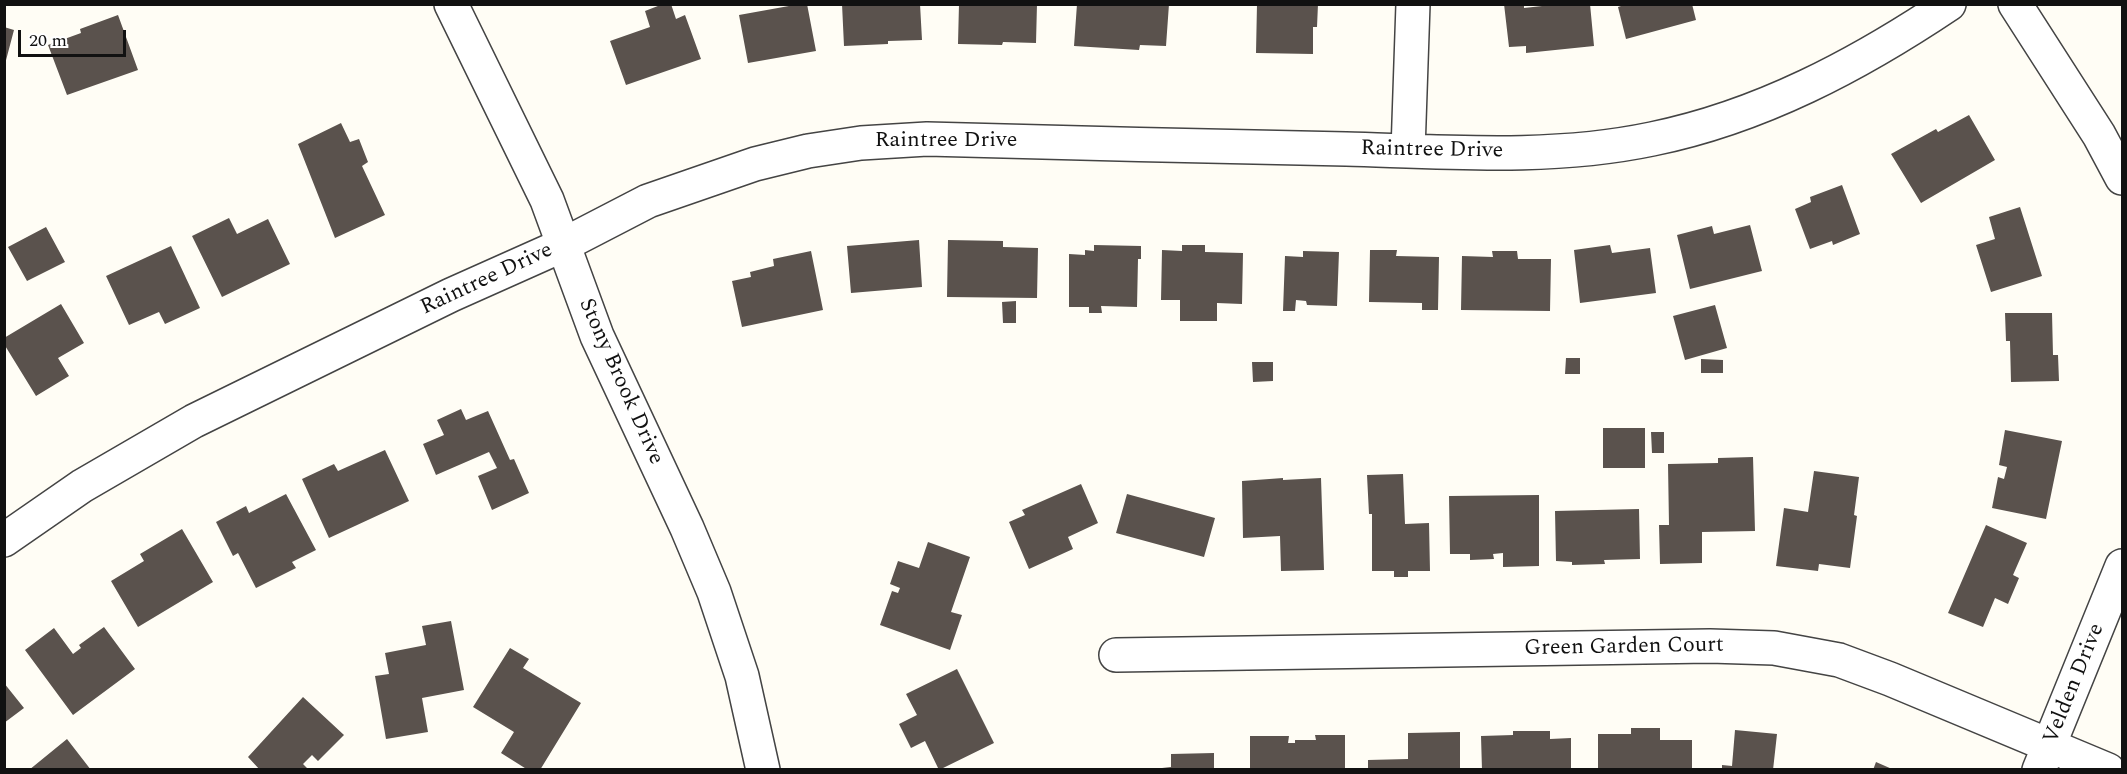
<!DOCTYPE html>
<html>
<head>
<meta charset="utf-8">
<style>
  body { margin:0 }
  #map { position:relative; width:2127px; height:774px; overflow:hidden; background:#fffdf5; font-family:Spectral,serif }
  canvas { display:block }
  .frame { position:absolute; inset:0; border:6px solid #111; pointer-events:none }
  .scale { position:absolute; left:18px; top:30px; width:108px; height:27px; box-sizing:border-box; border:3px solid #111; border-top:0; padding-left:8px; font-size:18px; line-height:21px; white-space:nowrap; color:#111; -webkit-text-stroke:4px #fff; paint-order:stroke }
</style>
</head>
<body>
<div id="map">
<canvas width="2127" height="774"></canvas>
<div class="frame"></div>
<div class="scale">20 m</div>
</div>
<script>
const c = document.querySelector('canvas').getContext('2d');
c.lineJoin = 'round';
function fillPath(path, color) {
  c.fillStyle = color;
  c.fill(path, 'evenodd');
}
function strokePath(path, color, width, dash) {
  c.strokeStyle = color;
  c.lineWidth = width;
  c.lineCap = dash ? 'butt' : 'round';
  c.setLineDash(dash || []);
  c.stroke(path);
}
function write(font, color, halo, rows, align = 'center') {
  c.font = font + ' Spectral,serif';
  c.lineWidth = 6;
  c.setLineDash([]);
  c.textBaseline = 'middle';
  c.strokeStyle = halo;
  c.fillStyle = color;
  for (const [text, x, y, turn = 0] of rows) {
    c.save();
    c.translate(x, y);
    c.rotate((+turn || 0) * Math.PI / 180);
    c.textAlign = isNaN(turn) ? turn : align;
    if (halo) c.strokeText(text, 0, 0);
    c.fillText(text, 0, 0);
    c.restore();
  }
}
const building = new Path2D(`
  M663,4H671L676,19L685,15L701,59L626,85L610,41L650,27L645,11Z
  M800,4H807L816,51L748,63L739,15Z
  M842,4H920L922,40L888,41V44L844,46Z
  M959,4H1037L1036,43L1003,42L1002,45L958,44Z
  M1077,4H1169L1166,46L1140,45L1139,50L1074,46Z
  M1257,4H1318L1317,27H1313V54L1256,53Z
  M1504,4H1524V8L1560,4H1590L1594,46L1526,53V46L1509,47Z
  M1627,4H1692L1696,20L1626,39L1618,7Z
  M118,15L138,70L67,95L48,45L81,33L80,29Z
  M4,27L14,30L5,64H4Z
  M1969,115L1995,160L1921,203L1891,154L1936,129L1938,132Z
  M341,123L350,142L359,139L368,162L362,166L385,215L335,238L298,144Z
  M1842,185L1860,234L1833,245L1832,241L1810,249L1795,209L1811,202L1810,197Z
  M2020,207L2042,276L1991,292L1976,245L1995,239L1989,217Z
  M229,218L237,234L268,219L290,264L222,297L192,236Z
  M1750,225L1762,271L1690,289L1677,235L1712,226L1714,234Z
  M46,227L65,262L27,281L8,247Z
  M919,240L922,287L851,293L847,246Z
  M948,240L1003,241V247L1038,248L1037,298L947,297Z
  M1094,245L1141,246V259H1138L1137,307L1101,306L1102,313H1089V307H1069V254L1085,255V250L1094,251Z
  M1182,245H1205V252L1243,253L1242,304L1217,303V321H1180V300H1161L1162,250L1182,251Z
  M1610,245L1612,253L1650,248L1656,293L1580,303L1574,250Z
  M171,246L200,308L165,324L159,312L129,325L106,276Z
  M1370,250H1397L1396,256L1439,257L1438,310H1422V303L1369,302Z
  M811,251L823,310L742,327L732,281L751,277L750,272L774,266L773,259Z
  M1303,251L1339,252L1337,306L1307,305L1306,301L1296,300L1295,311H1283L1285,256L1303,257Z
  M1492,251H1517L1518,259H1551L1550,311L1461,310L1462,256L1493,257Z
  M1016,301V323H1003L1002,302Z
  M61,304L84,343L58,358L69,376L36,396L4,344V338Z
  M1715,305L1727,348L1685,360L1673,316Z
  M2005,313H2052L2053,355H2058L2059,381L2011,382L2010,341H2006Z
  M1566,358H1580V374H1565Z
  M1701,359L1723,360V373H1701Z
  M1252,362H1273V381L1253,382Z
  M461,409L466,420L488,411L510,460L514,459L529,493L492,510L478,476L497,468L489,452L436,475L423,444L444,435L437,420Z
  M1603,428H1645V468H1603Z
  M2005,430L2062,441L2046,519L1992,508L1998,477L2004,479L2007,467L1999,465Z
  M1651,432H1664V453H1652Z
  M385,450L409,501L329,538L302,479L334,464L338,471Z
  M1753,457L1755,531L1702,532V563L1660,564L1659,525H1669L1668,464L1718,463V458Z
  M1814,471L1859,477L1854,515L1857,516L1850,568L1819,564L1818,571L1776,566L1784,508L1808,512Z
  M1403,474L1405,524L1429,523L1430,571H1408V577H1394V571H1372V514H1369L1367,475Z
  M1283,478V480L1321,478L1324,570L1281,571L1280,536L1243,538L1242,481Z
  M1081,484L1098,523L1068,537L1073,549L1029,569L1009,522L1025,515L1022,510Z
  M286,494L316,550L292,562L296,568L256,588L238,553L233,556L216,522L246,506L249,513Z
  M1127,494L1215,518L1204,557L1116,533Z
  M1539,495V566L1503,567V553L1493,554L1494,559L1470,560V554H1450L1449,496Z
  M1639,509L1640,559L1604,560L1605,564L1572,565V562L1556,561L1555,511Z
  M1986,525L2027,543L2013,575L2019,578L2008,604L1995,598L1983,627L1948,613Z
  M182,529L213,582L138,627L111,581L144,561L140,554Z
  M928,542L970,557L951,612L962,615L950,650L880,625L892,591L898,593L900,588L890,584L898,561L919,568Z
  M451,621L464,690L422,698L428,732L386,739L375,676L389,674L385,653L426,645L422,626Z
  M104,627L135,669L73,715L25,650L54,628L73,654L81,648L79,645Z
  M510,648L529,659L523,668L581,703L540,770H528L501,753L514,732L473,707Z
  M957,669L994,743L939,770L925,741L911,748L899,724L917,715L906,694Z
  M4,683L24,708L4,723Z
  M303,697L344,735L318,761L312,755L303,764L309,770H260L248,757Z
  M1631,728H1660V740H1692V770H1598V734H1631Z
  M1735,730L1777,734L1773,770H1722V765L1732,766Z
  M1513,731H1550V739L1571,738V770H1482L1481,736L1513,735Z
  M1460,732V770H1368V760L1408,759V733Z
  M1315,735H1345V770H1250V736H1289L1288,743H1295V740H1316Z
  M67,739L91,770H29Z
  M1214,753V770H1162V768L1171,767V754Z
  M1876,762L1892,769V770H1873Z`);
const minor = new Path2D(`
  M2015,4L2099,135L2122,178
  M1408,151L1413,4
  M4,540L82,486L194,421L451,295L563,245L648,201L755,164L808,151L861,143L927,139C1067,143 1206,146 1346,149C1448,152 1552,160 1652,139C1760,117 1858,65 1949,4
  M1116,655L1710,646L1774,648L1839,660L1890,679L2108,770
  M2039,770L2122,566`);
const tertiary = new Path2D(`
  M451,4L547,200L597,336L687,528L714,592L742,676L763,770`);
const streetNames = [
  ["Raintree Drive",946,142],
  ["Raintree Drive",1432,151,1],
  ["Raintree Drive",487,280,-25],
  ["Stony Brook Drive",620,382,66],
  ["Green Garden Court",1624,648,-1],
  ["Velden Drive",2075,684,-68]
];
fillPath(building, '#5a524d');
strokePath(minor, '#444', 36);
strokePath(tertiary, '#444', 36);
strokePath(minor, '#fff', 33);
strokePath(tertiary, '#fff', 33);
write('22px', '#111', '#fff', streetNames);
</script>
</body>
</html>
